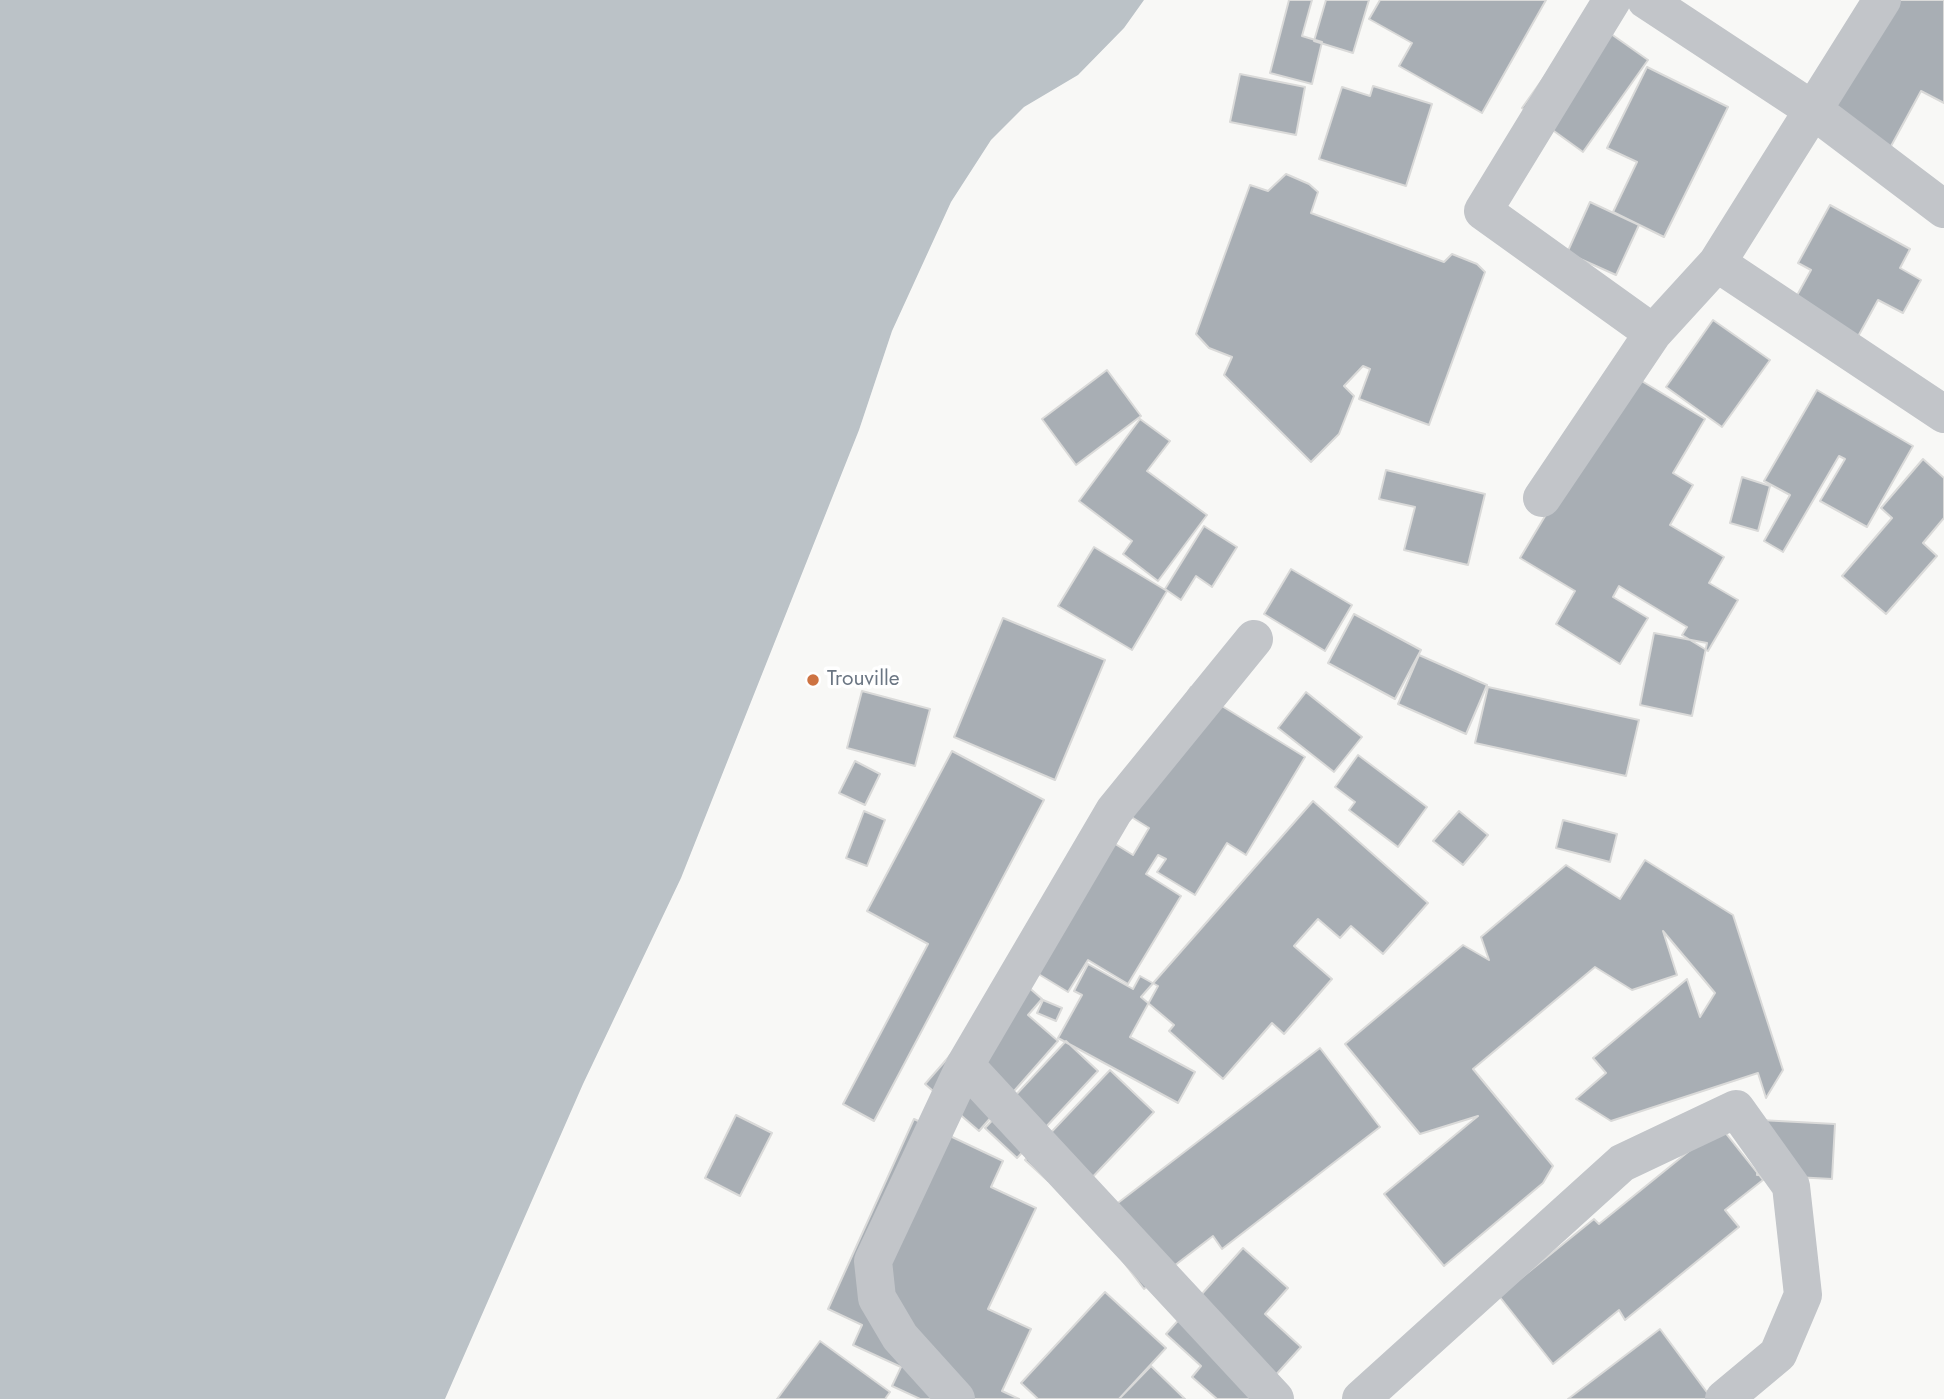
<!DOCTYPE html>
<html>
<head>
<meta charset="utf-8">
<style>
  body { margin:0 }
  canvas { display:block; background:#f8f8f6 }
</style>
</head>
<body>
<canvas width="1944" height="1399"></canvas>
<script>
const c = document.querySelector('canvas').getContext('2d');
c.lineJoin = 'round';
function fillPath(path, color) {
  c.fillStyle = color;
  c.fill(path, 'evenodd');
}
function strokePath(path, color, width, dash) {
  c.strokeStyle = color;
  c.lineWidth = width;
  c.lineCap = dash ? 'butt' : 'round';
  c.setLineDash(dash || []);
  c.stroke(path);
}
function write(font, color, halo, rows, align = 'center') {
  c.font = font + ' Jost,sans-serif';
  c.lineWidth = 7;
  c.setLineDash([]);
  c.textBaseline = 'middle';
  c.strokeStyle = halo;
  c.fillStyle = color;
  for (const [text, x, y, turn = 0] of rows) {
    c.save();
    c.translate(x, y);
    c.rotate((+turn || 0) * Math.PI / 180);
    c.textAlign = isNaN(turn) ? turn : align;
    if (halo) c.strokeText(text, 0, 0);
    c.fillText(text, 0, 0);
    c.restore();
  }
}
const water = new Path2D(`
  M0,0H1144L1124,28L1078,75L1024,107L991,140L951,202L892,331L859,430L681,878L583,1084L445,1399H0Z`);
const building = new Path2D(`
  M1289,0H1312L1302,36L1322,42L1312,84L1270,73Z
  M1326,0H1369L1353,53L1314,41Z
  M1380,0H1546L1482,113L1399,66L1412,43L1369,19Z
  M1875,0H1944V103L1921,91L1890,148L1816,107Z
  M1587,17L1648,60L1583,152L1522,108Z
  M1647,67L1728,107L1664,237L1613,212L1637,162L1607,148Z
  M1240,74L1305,87L1296,135L1230,122Z
  M1373,86L1432,104L1406,186L1319,159L1342,87L1370,96Z
  M1286,174L1309,184L1318,192L1311,213L1444,262L1452,254L1477,264L1485,272L1429,425L1359,399L1370,369L1363,366L1344,386L1354,396L1339,434L1311,462L1224,375L1232,357L1209,348L1196,334L1250,185L1268,191Z
  M1590,202L1639,225L1616,275L1567,253Z
  M1830,205L1910,249L1900,268L1921,280L1903,313L1878,300L1855,342L1795,299L1811,270L1798,263Z
  M1713,320L1770,360L1722,427L1666,387Z
  M1107,370L1141,416L1076,465L1042,419Z
  M1630,374L1705,419L1673,473L1693,485L1670,525L1724,557L1709,583L1738,600L1708,651L1682,635L1687,627L1619,586L1613,597L1648,618L1620,664L1556,624L1575,591L1520,558Z
  M1817,390L1913,446L1867,527L1820,501L1845,459L1839,456L1783,552L1764,541L1790,495L1764,481Z
  M1140,419L1170,441L1147,471L1207,515L1158,581L1123,554L1132,541L1079,501Z
  M1923,459L1944,478V518L1923,543L1937,556L1886,614L1842,576L1892,518L1881,508Z
  M1386,470L1485,494L1468,565L1404,550L1415,507L1379,499Z
  M1742,477L1770,486L1758,531L1730,523Z
  M1204,526L1237,547L1212,587L1196,576L1181,600L1165,589Z
  M1094,547L1167,591L1132,650L1058,606Z
  M1291,569L1352,605L1325,651L1264,614Z
  M1354,614L1421,650L1395,699L1328,663Z
  M1003,618L1105,660L1055,780L954,737Z
  M1654,633L1707,643L1692,716L1640,705Z
  M1419,655L1487,685L1466,734L1398,704Z
  M1191,687L1305,757L1246,855L1227,843L1195,895L1157,872L1166,859L1158,855L1146,874L1181,896L1128,984L1088,960L1068,992L1017,961L1104,837L1133,855L1149,828L1117,808Z
  M1488,687L1639,720L1626,776L1475,743Z
  M862,691L930,709L915,766L847,748Z
  M1306,692L1362,737L1334,772L1278,728Z
  M952,751L1044,800L874,1121L843,1104L928,944L867,911Z
  M1358,755L1427,807L1398,847L1349,810L1355,802L1335,787Z
  M855,761L880,774L865,805L839,793Z
  M1313,801L1428,903L1383,954L1351,926L1340,938L1318,919L1294,946L1332,979L1284,1034L1272,1023L1223,1079L1169,1031L1174,1025L1141,997Z
  M864,811L885,820L867,866L846,858Z
  M1459,811L1488,835L1463,865L1433,841Z
  M1563,820L1617,834L1610,862L1556,848Z
  M1645,860L1733,915L1783,1070L1766,1098L1758,1073L1611,1121L1576,1099L1606,1073L1593,1058L1687,979L1700,1017L1715,993L1663,931L1677,975L1632,990L1595,967L1473,1069L1553,1166L1543,1183L1444,1266L1384,1194L1478,1116L1420,1134L1345,1044L1463,945L1489,960L1481,937L1566,865L1620,899Z
  M1088,964L1133,989L1140,976L1158,986L1130,1037L1195,1072L1178,1103L1058,1038L1082,995L1074,991Z
  M1018,978L1042,999L1028,1015L1058,1041L979,1131L925,1084Z
  M1043,1000L1062,1008L1056,1021L1037,1013Z
  M1066,1041L1098,1071L1017,1158L985,1128Z
  M1320,1048L1380,1127L1222,1249L1213,1236L1144,1289L1093,1222Z
  M1110,1070L1154,1112L1087,1183L1048,1181L1025,1160Z
  M736,1115L772,1133L740,1196L705,1178Z
  M914,1119L1003,1161L991,1187L1036,1208L988,1309L1031,1329L1002,1391L1019,1399H920L892,1386L901,1367L853,1345L862,1325L828,1309Z
  M1760,1120L1835,1124L1832,1179L1757,1175Z
  M1720,1126L1763,1180L1725,1210L1739,1227L1625,1320L1619,1310L1553,1364L1499,1296L1594,1219L1599,1224Z
  M1243,1248L1288,1288L1265,1314L1301,1347L1254,1399H1217L1192,1377L1201,1366L1166,1334Z
  M1105,1292L1166,1348L1119,1399H1038L1021,1383Z
  M1660,1329L1712,1399H1568Z
  M820,1341L890,1392L885,1399H777Z
  M1151,1366L1185,1399H1119Z`);
const street = new Path2D(`
  M1612,0L1483,211L1653,333
  M1646,0L1813,110L1944,209
  M1717,263L1944,414
  M1542,498L1653,333L1717,263L1882,0
  M965,1065L1275,1399
  M956,1399L900,1337L877,1298L873,1261L965,1065L1114,811L1254,639
  M1361,1399L1622,1163L1736,1109L1791,1186L1803,1295L1778,1354L1724,1399`);
const markers = [
  [813,680,7,"#cd7342"]
];
const poiNames = [
  ["Trouville",827,680]
];
fillPath(water, '#bbc2c7');
fillPath(building, '#a8aeb4');
strokePath(building, '#dadad9', 2);
strokePath(street, '#c2c5c9', 38);
for (const [x, y, r, color] of markers) {
  const dot = new Path2D();
  dot.arc(x, y, r, 0, 2 * Math.PI);
  c.fillStyle = color;
  c.fill(dot);
  strokePath(dot, '#fff', 2.5);
}
write('21px', '#6b7683', '#fff', poiNames, 'left');
</script>
</body>
</html>
